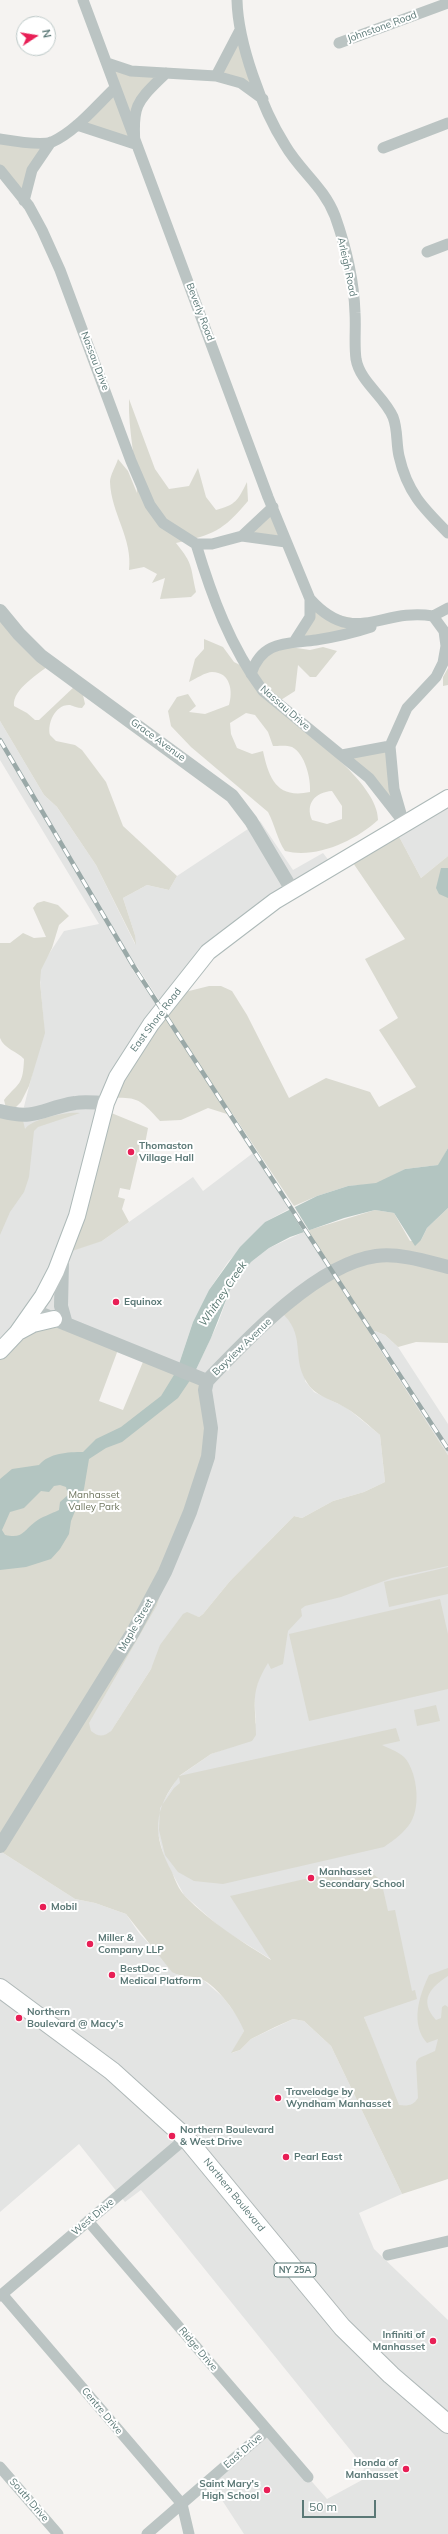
<!DOCTYPE html>
<html>
<head>
<meta charset="utf-8">
<style>
  body { margin:0 }
  #map { position:relative; width:448px; height:2534px; overflow:hidden; background:#f5f3f1; font-family:Mulish,sans-serif }
  canvas { display:block }
  .north { position:absolute; left:16px; top:16px; width:40px; height:40px; box-sizing:border-box; background:#fff; border:1px solid #bdc9c8; border-radius:50%; rotate:78deg; font-size:11px; font-weight:700; line-height:16px; text-align:center; color:#5b7876 }
  .north::after { content:''; display:block; margin:auto; width:14px; height:18px; background:#e81f56; clip-path:polygon(50% 0,100% 100%,50% 72%,0 100%) }
  .scale { position:absolute; left:302px; top:2500px; width:74px; height:18px; box-sizing:border-box; border:2px solid #5b7876; border-top:0; padding-left:5px; font-size:12px; line-height:14px; white-space:nowrap; color:#5b7876; -webkit-text-stroke:3px #fff; paint-order:stroke }
</style>
</head>
<body>
<div id="map">
<canvas width="448" height="2534"></canvas>
<div class="north">N</div>
<div class="scale">50 m</div>
</div>
<script>
const c = document.querySelector('canvas').getContext('2d');
c.lineJoin = 'round';
function fillPath(path, color) {
  c.fillStyle = color;
  c.fill(path, 'evenodd');
}
function strokePath(path, color, width, dash) {
  c.strokeStyle = color;
  c.lineWidth = width;
  c.lineCap = dash ? 'butt' : 'round';
  c.setLineDash(dash || []);
  c.stroke(path);
}
function write(font, color, halo, rows, align = 'center') {
  c.font = font + ' Mulish,sans-serif';
  c.lineWidth = 4;
  c.setLineDash([]);
  c.textBaseline = 'middle';
  c.strokeStyle = halo;
  c.fillStyle = color;
  for (const [text, x, y, turn = 0] of rows) {
    c.save();
    c.translate(x, y);
    c.rotate((+turn || 0) * Math.PI / 180);
    c.textAlign = isNaN(turn) ? turn : align;
    if (halo) c.strokeText(text, 0, 0);
    c.fillText(text, 0, 0);
    c.restore();
  }
}
const built = new Path2D(`
  M0,721L44,795L57,807L96,865L135,944V935L123,898L147,885L169,890L177,876L260,821L293,870L323,853L333,866L246,921L164,1008L137,966L132,969L161,1012L107,1098L102,1241L193,1177L203,1191L253,1153L289,1209L265,1222L228,1262L209,1290L193,1322L177,1370L33,1311L0,1350V1202L44,1027L39,969L64,931L99,924L0,760Z
  M448,798V856L421,878L395,829Z
  M306,1231L332,1271L305,1381L314,1392L347,1408L380,1435L385,1482L364,1492L333,1501L302,1518L294,1516L230,1581L203,1614L199,1617L187,1613L104,1742L85,1728L158,1599L193,1376L218,1323L230,1290L238,1276L251,1262L269,1248Z
  M375,1331L385,1335L398,1347L448,1424V1455L370,1334Z
  M448,1565V2161L434,2158L394,2098L364,2017L222,1929L184,1895L165,1860L157,1830L159,1808L178,1777L211,1754L239,1744L256,1723L254,1694L259,1678L291,1613L306,1604L379,1579Z
  M0,1851L75,1899L95,1903L126,1914L139,1933L179,1976L202,1979L223,1997L241,2021L244,2031L232,2053L240,2050L251,2039L293,2019L304,2021L331,2046L402,2194L359,2213L374,2249L448,2320V2534H244L209,2480L267,2430L327,2499L362,2480L364,2467L141,2190L125,2202L79,2144L0,2212Z`);
const green = new Path2D(`
  M240,30L263,99L216,76Z
  M107,63L166,73L142,97L135,144L77,125L115,88Z
  M0,139L51,142L32,170L24,201L0,170Z
  M129,399L155,469L169,489L189,486L198,468L206,497L216,510C236,505 238,500 247,482L248,501C223,531 213,535 176,543C194,565 190,567 196,592L191,597L160,599L165,578L152,583L157,574L144,567L129,570C133,539 111,513 110,482C110,475 116,466 118,459L128,471L137,493C136,461 128,431 129,399Z
  M273,507L286,542L242,536Z
  M310,599L322,612L373,622L315,640L300,635Z
  M0,611L52,663C40,673 12,689 14,706L27,713L35,720H39L75,686L83,695L85,704L82,708C77,708 74,706 70,705C55,704 47,724 50,735L56,741L75,745L82,750L106,782L123,826L177,876L169,890L147,885L123,898L135,935L136,945L96,865L57,807L44,795L0,721Z
  M204,639L223,647L234,662L254,672L264,655L290,647L310,650L323,647L337,651L316,677H310L298,665L295,691L273,705C301,728 379,783 378,820C355,841 316,859 285,851C277,839 275,825 268,812L191,747L171,726L168,711L177,697L188,694L196,706L189,712L205,714L229,705C233,692 231,672 212,672C206,672 195,679 189,682L195,659L204,649ZM246,713L255,715L268,732L273,746C278,746 287,745 292,747C305,754 311,778 310,792C277,799 269,779 263,751L252,754L237,748L231,734L230,723ZM332,791L342,806V819L327,824L312,820C305,804 315,792 332,791Z
  M448,668V685L443,686V677Z
  M390,746L404,824L342,755Z
  M395,829L421,878L448,856V1148L439,1165L405,1169L376,1184L348,1186L317,1196L294,1206L232,1113L227,1114L208,1108L181,1120L160,1121C139,1098 138,1097 107,1098L181,993L209,986H221L232,991L247,1015L289,1098L326,1078L370,1092L379,1107L416,1087L379,1030L398,1018L365,959L405,939L349,857Z
  M44,901L58,905L69,916L59,925L52,948L41,970L40,982L45,1033L29,1086L21,1102L15,1108H6L4,1100C19,1082 23,1086 24,1059C17,1051 4,1049 0,1038V943H10L23,933L34,938L46,937L33,908L37,903Z
  M104,1110L148,1128L145,1144H141L130,1190L120,1188L118,1197L125,1199L122,1209L129,1222L102,1241L63,1254Z
  M0,1111L22,1116L25,1129C31,1119 68,1111 80,1113L38,1127L34,1131L29,1177L24,1192L10,1212L0,1235Z
  M448,1208V1343L416,1342L398,1347L385,1335L375,1331L370,1334L448,1455V1566L392,1578L341,1597L305,1606L301,1609L302,1616L288,1631L283,1664L271,1669L268,1663C249,1694 256,1703 256,1735L252,1741L211,1754L179,1776L396,1728L400,1741L382,1745C388,1748 399,1752 404,1757C417,1771 421,1805 411,1822C404,1833 394,1840 384,1847L223,1884L194,1881L178,1872L165,1855L159,1830L160,1808L174,1788L180,1783L179,1777C153,1810 152,1835 172,1872C175,1880 179,1890 185,1896C210,1922 241,1941 271,1960L230,1896L340,1871L342,1881L373,1874L381,1880L388,1911L395,1910L412,1991L415,1990L417,1999L364,2017L399,2105C407,2106 413,2106 418,2098L416,2062L419,2058L435,2051L438,2039L427,2043C410,2024 419,1996 429,1975L448,1968V1976C431,1987 418,2000 436,2020L441,2018L442,2007L445,2005L448,2007V2179L402,2194L331,2046L304,2021L293,2019L275,2027L251,2039L240,2050L231,2053L244,2031C239,2016 217,1985 201,1979C191,1975 182,1978 172,1972L126,1914L95,1903L75,1899L0,1851V1350L33,1310L119,1347L99,1401L123,1410L145,1357L207,1381L211,1428L157,1605L89,1723L91,1731C99,1737 103,1737 111,1731L151,1669L160,1645L183,1614L187,1612L199,1617L203,1614L230,1581L294,1516L302,1518L333,1501L364,1492L385,1482L380,1435C369,1426 358,1415 346,1408C332,1399 315,1397 306,1381C291,1356 307,1335 280,1311L332,1271L306,1231L375,1210L394,1213L410,1241L421,1240L427,1228Z
  M448,1567V1594L389,1607L384,1582Z
  M440,1599L448,1634V1689L309,1721L289,1634Z
  M436,1705L440,1721L417,1726L414,1710Z`);
const water = new Path2D(`
  M441,868H448V898L439,894L436,888Z
  M448,1148V1208L427,1228L421,1240L415,1246L394,1213L375,1210L344,1218L290,1237L269,1248L251,1262L230,1290L211,1338L193,1376L178,1398L122,1442L106,1448L89,1459L84,1489L71,1521L69,1534L60,1549L51,1559L26,1567L0,1570V1479L12,1469L39,1465C49,1453 68,1452 83,1452L96,1439L121,1427L161,1396L177,1370L193,1322L209,1290L240,1247L265,1222L317,1196L348,1186L376,1183L405,1169L438,1165ZM60,1485L66,1487L68,1495L60,1502L59,1510C51,1514 41,1517 35,1522C23,1531 23,1539 5,1535L2,1530L10,1512L24,1508L41,1491L49,1492L54,1486Z`);
const pier = new Path2D(`
  M293,1205L294,1206L310,1232L305,1234L288,1207Z`);
const minor = new Path2D(`
  M83,0L268,497L310,599C354,648 381,607 433,616L444,631L446,646L443,663L436,677L407,708L390,746L394,789L404,824
  M237,0C238,43 262,109 285,145C300,171 324,187 335,216C346,247 354,281 355,313C356,328 354,344 356,359C360,382 384,396 393,417C398,430 396,443 399,456C407,492 423,508 448,533
  M339,43L448,3
  M107,63L131,71L216,76L240,30
  M216,76L241,83L263,99
  M77,125L135,144C132,103 138,101 166,73
  M0,139C12,141 41,146 52,142C76,131 96,106 115,88
  M383,148L448,123
  M0,170L29,206L42,230L60,270L131,461L150,505L163,523L196,544H212L242,536L273,507
  M24,201L32,170L51,142
  M427,252L448,244
  M242,536L286,542
  M196,544C212,597 230,646 263,691L369,778L398,815
  M433,616L448,608
  M294,642L310,617V599
  M251,674C262,640 287,644 316,640C335,637 353,633 371,627
  M342,755L390,746
  M88,2221L308,2477
  M388,2255L448,2241
  M2,2294L182,2504L189,2534
  M0,2296L186,2138
  M0,2467L58,2534
  M147,2534L267,2430`);
const tertiary = new Path2D(`
  M0,611L19,634L41,656L232,796L251,821L292,890
  M0,1111C38,1121 42,1108 75,1103C85,1101 96,1103 106,1103
  M62,1262L61,1306L66,1324
  M44,1315L207,1381
  M0,1846L133,1632L165,1572L190,1512L208,1457L211,1428L205,1390L207,1381C247,1339 317,1264 376,1256C400,1253 425,1261 448,1267`);
const secondary = new Path2D(`
  M20,1331L33,1324L54,1319
  M0,1351L17,1333L43,1296L56,1271L77,1216L106,1103L117,1077L151,1024L208,952L275,901L448,798`);
const primary = new Path2D(`
  M0,1988L112,2071L186,2138L342,2327L391,2375L448,2424`);
const rail = new Path2D(`
  M0,740L134,967L448,1449`);
const markers = [
  [131,1152,4,"#e81f56"],
  [116,1302,4,"#e81f56"],
  [311,1878,4,"#e81f56"],
  [43,1907,4,"#e81f56"],
  [90,1944,4,"#e81f56"],
  [112,1975,4,"#e81f56"],
  [19,2018,4,"#e81f56"],
  [278,2098,4,"#e81f56"],
  [172,2136,4,"#e81f56"],
  [286,2157,4,"#e81f56"],
  [433,2341,4,"#e81f56"],
  [406,2469,4,"#e81f56"],
  [267,2490,4,"#e81f56"]
];
const shields = [
  [295,2270,42]
];
const shieldNames = [
  ["NY 25A",295,2270]
];
const streetNames = [
  ["Johnstone Road",382,27,-20],
  ["Arleigh Road",347,267,78],
  ["Beverly Road",200,312,69],
  ["Nassau Drive",95,361,69],
  ["Nassau Drive",285,708,41],
  ["Grace Avenue",158,740,36],
  ["East Shore Road",156,1020,-53],
  ["Bayview Avenue",242,1347,-44],
  ["Maple Street",136,1625,-60],
  ["Northern Boulevard",234,2195,51],
  ["West Drive",93,2217,-40],
  ["Ridge Drive",198,2349,50],
  ["Centre Drive",102,2411,50],
  ["East Drive",243,2451,-41],
  ["South Drive",29,2500,49]
];
const poiNames = [
  ["Thomaston",139,1146],
  ["Village Hall",139,1158],
  ["Equinox",124,1302],
  ["Manhasset",319,1872],
  ["Secondary School",319,1884],
  ["Mobil",51,1907],
  ["Miller &",98,1938],
  ["Company LLP",98,1950],
  ["BestDoc -",120,1969],
  ["Medical Platform",120,1981],
  ["Northern",27,2012],
  ["Boulevard @ Macy's",27,2024],
  ["Travelodge by",286,2092],
  ["Wyndham Manhasset",286,2104],
  ["Northern Boulevard",180,2130],
  ["& West Drive",180,2142],
  ["Pearl East",294,2157],
  ["Infiniti of",425,2335,"right"],
  ["Manhasset",425,2347,"right"],
  ["Honda of",398,2463,"right"],
  ["Manhasset",398,2475,"right"],
  ["Saint Mary's",259,2484,"right"],
  ["High School",259,2496,"right"]
];
const parkNames = [
  ["Manhasset",94,1495],
  ["Valley Park",94,1507]
];
const waterNames = [
  ["Whitney Creek",223,1294,-56]
];
fillPath(built, '#e3e4e3');
fillPath(green, '#dadad0');
fillPath(water, '#b3c5c1');
fillPath(pier, '#f5f3f1');
strokePath(secondary, '#adb9b8', 18);
strokePath(primary, '#afb8b8', 20);
strokePath(minor, '#bbc4c3', 11);
strokePath(tertiary, '#bbc4c3', 14);
strokePath(secondary, '#fff', 16);
strokePath(primary, '#fff', 18);
strokePath(rail, '#9aa9a8', 4.5);
strokePath(rail, '#fff', 3, [9]);
for (const [x, y, r, color] of markers) {
  const dot = new Path2D();
  dot.arc(x, y, r, 0, 2 * Math.PI);
  c.fillStyle = color;
  c.fill(dot);
  strokePath(dot, '#fff', 1.5);
}
for (const [x, y, w] of shields) {
  const box = new Path2D();
  box.roundRect(x - w / 2, y - 7, w, 14, 3);
  c.fillStyle = '#fff';
  c.fill(box);
  strokePath(box, '#5b7876', 1);
}
write('bold 9px', '#5b7876', null, shieldNames);
write('10px', '#5b7876', '#fff', streetNames);
write('bold 10px', '#5b7876', '#fff', poiNames, 'left');
write('10px', '#6e755e', '#fff', parkNames);
write('italic 11px', '#5a7972', '#fff', waterNames);
</script>
</body>
</html>
